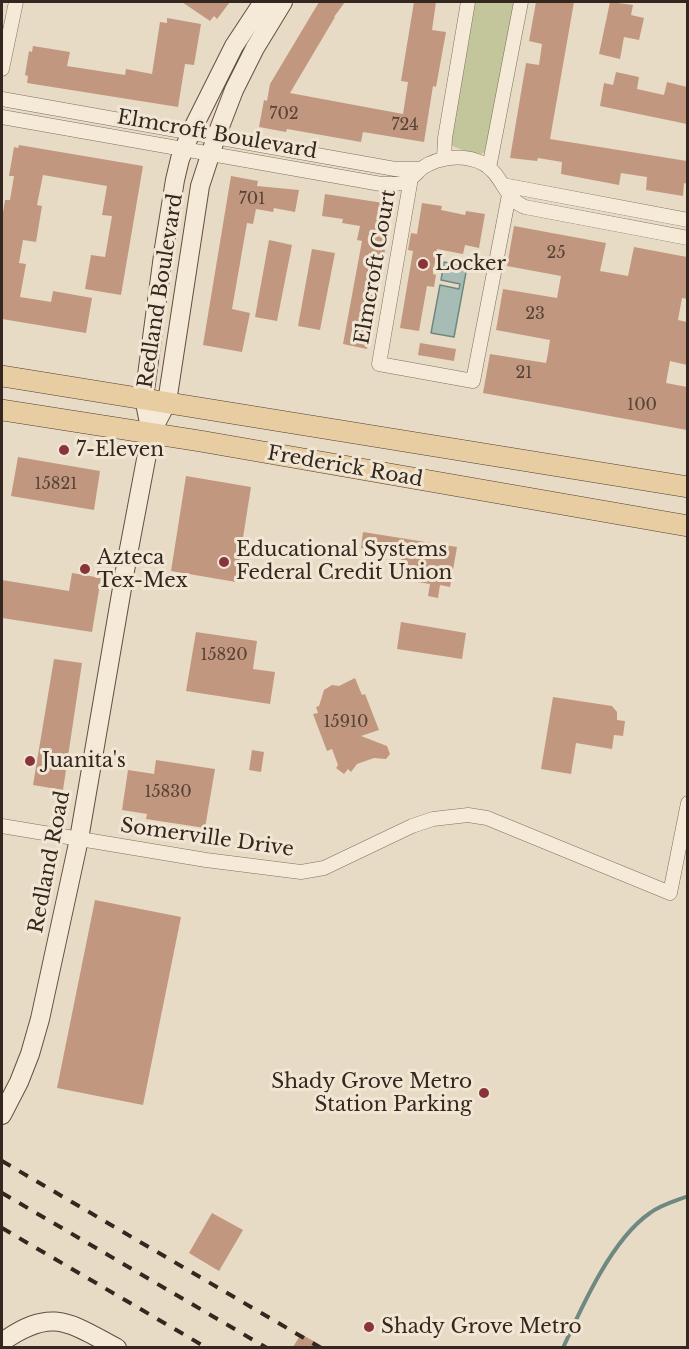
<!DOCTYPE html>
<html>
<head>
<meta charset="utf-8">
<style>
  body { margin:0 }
  #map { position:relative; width:689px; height:1349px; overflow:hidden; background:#e8dbc5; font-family:"Libre Baskerville",serif }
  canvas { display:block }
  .frame { position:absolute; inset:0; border:3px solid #33271f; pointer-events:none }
</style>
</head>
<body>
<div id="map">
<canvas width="689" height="1349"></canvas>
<div class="frame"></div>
</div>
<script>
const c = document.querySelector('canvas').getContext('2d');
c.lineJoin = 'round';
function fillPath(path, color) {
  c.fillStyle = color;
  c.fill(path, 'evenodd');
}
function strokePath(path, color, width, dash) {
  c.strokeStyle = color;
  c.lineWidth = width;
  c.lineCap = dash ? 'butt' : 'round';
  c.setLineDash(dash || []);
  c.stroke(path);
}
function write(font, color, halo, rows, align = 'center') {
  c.font = font + ' "Libre Baskerville",serif';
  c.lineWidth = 6;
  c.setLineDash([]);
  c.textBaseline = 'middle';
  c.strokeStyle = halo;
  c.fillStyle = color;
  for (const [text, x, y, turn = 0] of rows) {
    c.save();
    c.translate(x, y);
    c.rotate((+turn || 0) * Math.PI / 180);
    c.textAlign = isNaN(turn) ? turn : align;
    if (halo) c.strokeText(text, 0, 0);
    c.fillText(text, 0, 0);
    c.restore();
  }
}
const green = new Path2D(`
  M474,2H516L487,151L481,154C473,153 455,149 450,144Z`);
const water = new Path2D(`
  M444,262L467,267L454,337L431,333L440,285L459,289L460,284L441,280Z`);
const stream = new Path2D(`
  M563,1348C582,1306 612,1239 650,1213C660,1205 675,1201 688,1196`);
const building = new Path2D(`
  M182,2H230L217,19L214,16L210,21Z
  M319,2H345L334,17H335L290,93L403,114L408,82L401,81L414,2H436L432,30L446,32L436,87L433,86L424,142L363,132L361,142L287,129L286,132L259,127L264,100L267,101L270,84Z
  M536,2H574L550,139L687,161V184L684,183L683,196L646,190L647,177L621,173L619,185L561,174L562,162L538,158L537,161L510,158L526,63L539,65L542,44L529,41Z
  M610,2L633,5L631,15L644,18L639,40L624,37L620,59L599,54Z
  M167,18L201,24L194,65L185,64L178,107L27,83L28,76L25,75L29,51L32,52L33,46L70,52L67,66L125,75L126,69L152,74L160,22L167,23Z
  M616,72L639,77L637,89L664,95L667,82L687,87V124L600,106L604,83L613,85Z
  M19,145L143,166L121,295L85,289L91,255L105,257L112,216L102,215L107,186L43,175L37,205L42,206L36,242L23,240L19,263L26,264L20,297L51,302L53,291L92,298L86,333L2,319V219L5,200H10L14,176H9L14,147L18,148Z
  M231,176L258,181L257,186L299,190L295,212L274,208L273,212L256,209L253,224L247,223L232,309L250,313L242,352L203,345Z
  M325,194L390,204L382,249L385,250L367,349L343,344L362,241L357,240L360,226L342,223L343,219L322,216Z
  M422,203L442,206L441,210L465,215L466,211L485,214L479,248L465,245L463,254L437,249L433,274L436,275L434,287L427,286L419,331L400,328L413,251L408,250L411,233L417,234Z
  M514,226L606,243L600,271L628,276L634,247L687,257V299L682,298L678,320L687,322V365L670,361L666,383L687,387V430L483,393L490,354L546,363L548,353L550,340L496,330L503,289L557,298L561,276L507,266Z
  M269,240L292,245L277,321L255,317Z
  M312,249L335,253L320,330L298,326Z
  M420,343L456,349L454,361L418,355Z
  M18,457L100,471L94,510L11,496Z
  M186,476L251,487L236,582L171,571Z
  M363,532L457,547L450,587L440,585L438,598L428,596L430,584L398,579L402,555L361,548Z
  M72,573L101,578L92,632L2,618V580L69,591Z
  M401,622L466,633L462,659L397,649Z
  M196,632L257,641L253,669L275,672L270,704L186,691Z
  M54,659L82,663L63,790L33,785Z
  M355,678L362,695L365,694L379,730L361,736L387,746L390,754L386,759L374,758L357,764L351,772L348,769L344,774L336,768L338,765L332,749L327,751L313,714L318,713L316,707L319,706L324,690L332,685L339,686Z
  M553,697L612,706L617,712V720L625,721L623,736L614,735L612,749L576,743L571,774L541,769Z
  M252,750L264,752L261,772L249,770Z
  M156,760L215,769L205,828L146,819L147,814L122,810L128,770L154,774Z
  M95,900L181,917L143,1105L57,1088Z
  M212,1213L243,1230L219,1271L189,1253Z
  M301,1334L324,1347H293Z`);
const minor = new Path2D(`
  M2,69L16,2
  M2,99L395,169H421
  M2,117L381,184C388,184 397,185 404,182C412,180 416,173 422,168C440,156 465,154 484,164C503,175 504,199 525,207L688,238
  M444,158L445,138L468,2
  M489,168L521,2
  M411,178L379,364L473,381L509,195
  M503,185L688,220
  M2,826L206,860L301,872L324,868L412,826L433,819L468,815L487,818L670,893L688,803`);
const secondary = new Path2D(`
  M151,433L144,398L164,248L175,180L180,159L191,132L234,46L263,2
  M2,1115L19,1082L30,1054L40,1019L79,839L126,565L151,433L167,402L200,186L216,137L234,90L255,48L283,2
  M2,1342C52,1307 68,1322 117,1348`);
const primary = new Path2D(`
  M2,376L688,487
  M2,410L200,441L688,526`);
const rail = new Path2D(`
  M2,1161L321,1348
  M2,1193L267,1348
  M2,1228L207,1348`);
const markers = [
  [423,264,6,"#89343a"],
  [64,450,6,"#89343a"],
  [224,562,6,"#89343a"],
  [85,569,6,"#89343a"],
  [30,761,6,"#89343a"],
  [484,1093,6,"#89343a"],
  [369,1327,6,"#89343a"]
];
const numberNames = [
  ["702",284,114],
  ["724",405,125],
  ["701",252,199],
  ["25",556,253],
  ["23",535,314],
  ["21",524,373],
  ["100",642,405],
  ["15821",56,484],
  ["15820",224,655],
  ["15910",346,722],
  ["15830",168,792]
];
const streetNames = [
  ["Elmcroft Boulevard",217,135,10],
  ["Elmcroft Court",376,267,-80],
  ["Redland Boulevard",161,291,-81],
  ["Frederick Road",345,467,10],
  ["Somerville Drive",207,838,8],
  ["Redland Road",50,862,-79]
];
const poiNames = [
  ["Locker",435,264],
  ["7-Eleven",76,450],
  ["Educational Systems",236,550],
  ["Federal Credit Union",236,573],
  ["Azteca",97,558],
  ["Tex-Mex",97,581],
  ["Juanita's",42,761],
  ["Shady Grove Metro",472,1082,"right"],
  ["Station Parking",472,1105,"right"],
  ["Shady Grove Metro",381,1327]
];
fillPath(green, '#c3c59a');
fillPath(water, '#a6bcb4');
strokePath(water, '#6e8981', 1.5);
strokePath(stream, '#6e8981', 4);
fillPath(building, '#c2977f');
strokePath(minor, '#816e5d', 15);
strokePath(secondary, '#634f40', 20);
strokePath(primary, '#4f3d31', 22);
strokePath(minor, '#f4ead7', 14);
strokePath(secondary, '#f4ead7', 18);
strokePath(primary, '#e7cda1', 21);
strokePath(rail, '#33271f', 4, [10, 10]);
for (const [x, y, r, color] of markers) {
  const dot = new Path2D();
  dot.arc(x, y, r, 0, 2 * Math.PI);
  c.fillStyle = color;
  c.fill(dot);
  strokePath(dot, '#f1e6d3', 2);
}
write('16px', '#574337', null, numberNames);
write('20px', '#33271f', '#f1e6d3', streetNames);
write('20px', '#33271f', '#f1e6d3', poiNames, 'left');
</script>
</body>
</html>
